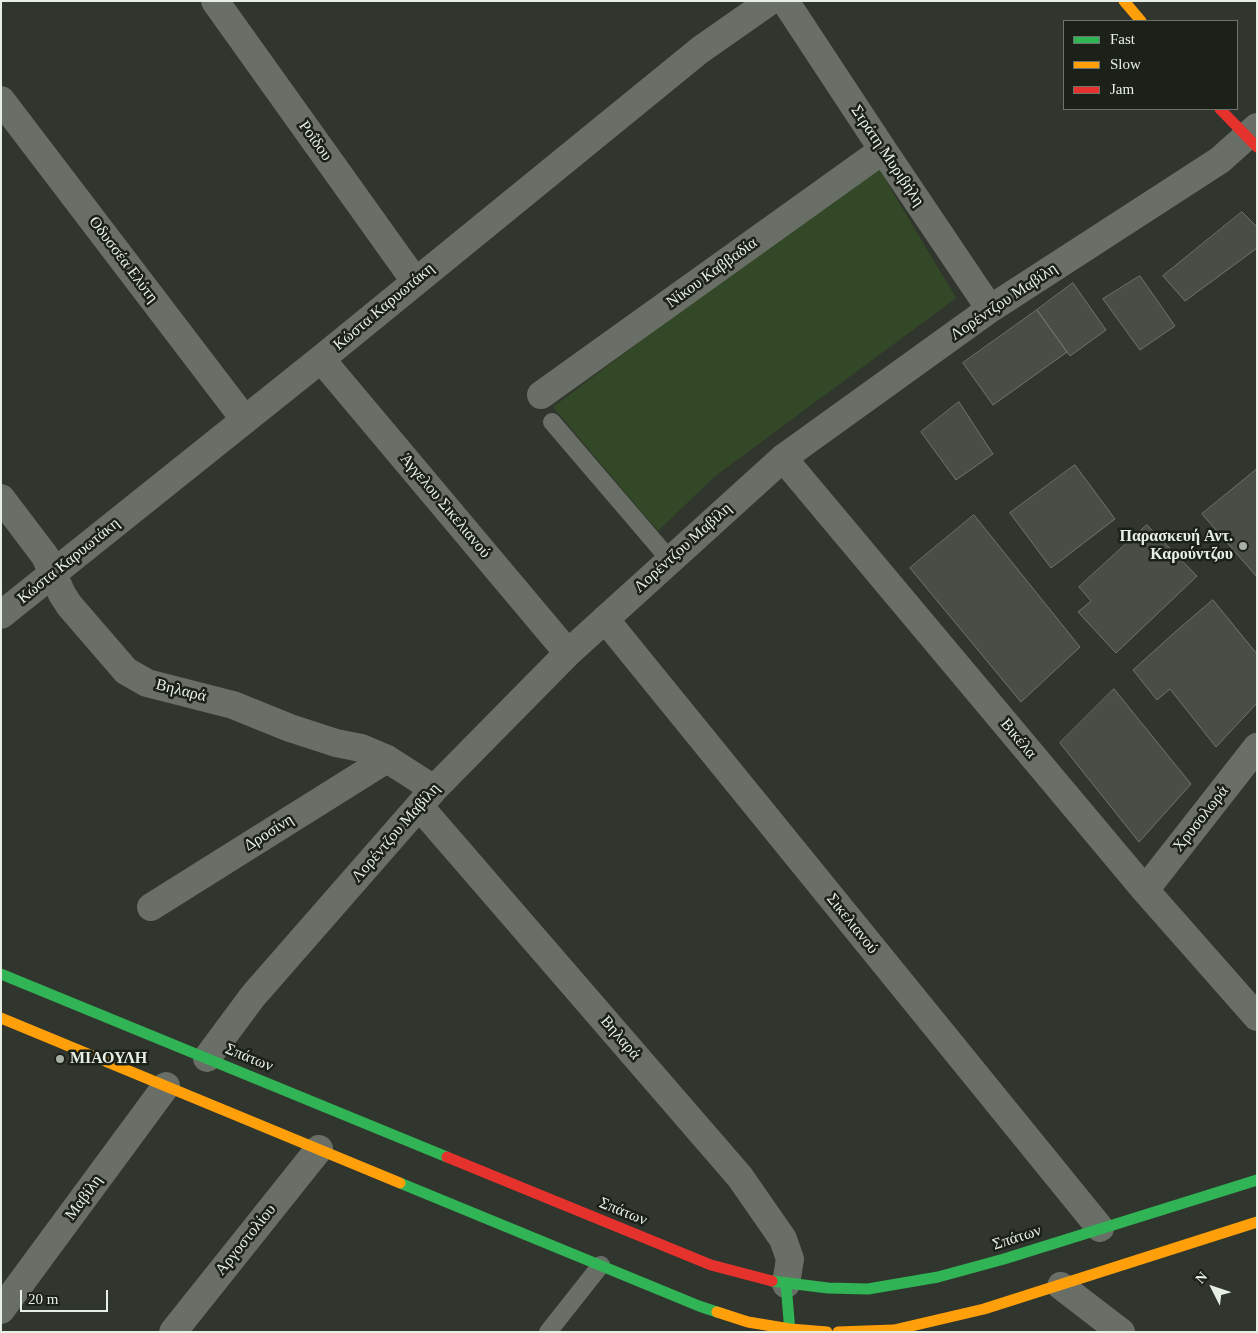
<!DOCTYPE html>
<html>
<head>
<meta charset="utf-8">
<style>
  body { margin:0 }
  #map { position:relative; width:1258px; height:1333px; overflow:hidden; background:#30362d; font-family:"Times New Roman",serif }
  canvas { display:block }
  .frame { position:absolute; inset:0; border:2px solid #e7efe4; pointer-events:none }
  .legend { position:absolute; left:1063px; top:20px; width:175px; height:90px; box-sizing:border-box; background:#1b2018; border:1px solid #6d736a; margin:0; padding:6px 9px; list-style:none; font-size:15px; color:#e7efe4 }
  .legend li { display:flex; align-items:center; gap:10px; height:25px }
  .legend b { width:25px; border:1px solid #6d736a }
  .north { position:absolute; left:1188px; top:1263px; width:50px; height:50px; -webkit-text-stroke:4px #1b2018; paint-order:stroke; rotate:311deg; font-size:14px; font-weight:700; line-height:20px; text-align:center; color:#e7efe4 }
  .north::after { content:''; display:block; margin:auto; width:18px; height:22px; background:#e7efe4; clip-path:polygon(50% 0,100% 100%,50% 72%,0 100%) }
  .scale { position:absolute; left:20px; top:1290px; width:88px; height:22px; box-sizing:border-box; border:2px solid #e7efe4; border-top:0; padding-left:6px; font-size:15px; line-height:18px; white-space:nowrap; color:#e7efe4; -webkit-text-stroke:4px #1b2018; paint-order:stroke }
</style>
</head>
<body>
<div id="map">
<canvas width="1258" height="1333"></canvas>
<div class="frame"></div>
<ul class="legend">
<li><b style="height:6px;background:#30b455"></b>Fast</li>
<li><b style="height:6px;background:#ff9f0a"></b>Slow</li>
<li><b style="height:6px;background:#e5322d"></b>Jam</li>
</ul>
<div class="north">N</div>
<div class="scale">20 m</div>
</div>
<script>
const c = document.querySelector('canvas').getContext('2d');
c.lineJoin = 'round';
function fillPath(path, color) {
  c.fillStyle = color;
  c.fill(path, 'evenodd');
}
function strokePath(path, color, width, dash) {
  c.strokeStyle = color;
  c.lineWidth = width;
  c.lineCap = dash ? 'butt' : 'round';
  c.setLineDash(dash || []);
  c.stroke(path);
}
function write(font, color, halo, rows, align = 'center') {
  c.font = font + ' "Times New Roman",serif';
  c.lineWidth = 5;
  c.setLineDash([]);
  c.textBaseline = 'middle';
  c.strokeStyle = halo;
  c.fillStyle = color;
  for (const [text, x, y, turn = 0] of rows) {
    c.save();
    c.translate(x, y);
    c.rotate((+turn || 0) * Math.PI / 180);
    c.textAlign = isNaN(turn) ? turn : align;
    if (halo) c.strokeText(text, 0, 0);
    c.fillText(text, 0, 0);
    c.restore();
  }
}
const green = new Path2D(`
  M876,164L956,298L714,477L658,531L553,407Z`);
const building = new Path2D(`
  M1242,212L1257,227V248L1185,301L1163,276Z
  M1140,276L1175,326L1140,350L1103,299Z
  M1073,283L1106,330L1070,356L1037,310Z
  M1037,310L1067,352L993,405L963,363Z
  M959,402L993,454L956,480L921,432Z
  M1075,465L1115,519L1051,568L1010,513Z
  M1257,469V577L1202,514Z
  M974,515L1080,647L1021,702L910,568Z
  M1147,525L1197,576L1116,653L1078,612L1091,601L1079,587Z
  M1213,600L1257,654V703L1216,747L1170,689L1157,700L1133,670L1174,633Z
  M1114,689L1191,784L1139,842L1060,743Z`);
const lane = new Path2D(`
  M552,422L670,560
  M548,1332L601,1265`);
const street = new Path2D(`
  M215,1L415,281
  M785,1L883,150L990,309
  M1,100L245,420
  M321,359L568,653
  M541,395L883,150
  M783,458L1145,890L1257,1017
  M1,498L45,556L62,594L69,605L126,671L147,683L233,705L290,728L336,743L361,748L387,759L434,789
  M1,615L321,359L700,50L770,1
  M605,619L1100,1228
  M420,807L740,1177L783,1239L790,1259L786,1284
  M1145,890L1257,747
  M151,907L387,759
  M207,1058L253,996L434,789L568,653L783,458L990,309L1220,160L1257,127
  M1061,1286L1121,1332
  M1,1310L166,1086
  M173,1332L319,1149`);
const fast = new Path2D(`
  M1,974L447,1157
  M400,1183L699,1306L717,1312
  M772,1281L828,1288L868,1289L938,1277L1004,1259L1257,1180
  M786,1284L790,1332`);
const slow = new Path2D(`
  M1124,1L1141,21
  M1,1018L400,1183
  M717,1312L748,1322L790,1329L827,1332
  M838,1332L894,1330L984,1309L1257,1222`);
const jam = new Path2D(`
  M1220,109L1257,147
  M447,1157L711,1265L772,1281`);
const markers = [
  [1243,546,5,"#a7aea4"],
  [60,1059,5,"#a7aea4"]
];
const streetNames = [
  ["Ροΐδου",315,141,54],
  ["Στράτη Μυριβήλη",887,156,56],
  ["Οδυσσέα Ελύτη",123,260,53],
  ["Νίκου Καββαδία",712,273,-36],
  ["Λορέντζου Μαβίλη",1004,302,-34],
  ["Κώστα Καρυωτάκη",384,307,-40],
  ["Άγγελου Σικελιανού",445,506,50],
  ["Λορέντζου Μαβίλη",683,548,-42],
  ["Κώστα Καρυωτάκη",69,561,-39],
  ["Βηλαρά",181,691,14],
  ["Βικέλα",1018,739,50],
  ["Χρυσολωρά",1201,819,-52],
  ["Δροσίνη",269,833,-32],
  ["Λορέντζου Μαβίλη",396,833,-49],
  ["Σικελιανού",852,924,51],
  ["Βηλαρά",620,1038,49],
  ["Σπάτων",249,1058,22],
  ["Μαβίλη",84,1198,-54],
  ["Σπάτων",623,1212,22],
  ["Σπάτων",1017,1238,-18],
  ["Αργοστολίου",246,1240,-51]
];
const poiNames = [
  ["Παρασκευή Αντ.",1233,537],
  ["Καρούντζου",1233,555],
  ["ΜΙΑΟΥΛΗ",70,1059,"left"]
];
fillPath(green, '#334826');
fillPath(building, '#484d46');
strokePath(building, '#6f746c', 1);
strokePath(lane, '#696f66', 18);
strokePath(street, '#696f66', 28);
strokePath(fast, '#30b455', 11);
strokePath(slow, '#ff9f0a', 11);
strokePath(jam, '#e5322d', 11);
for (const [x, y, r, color] of markers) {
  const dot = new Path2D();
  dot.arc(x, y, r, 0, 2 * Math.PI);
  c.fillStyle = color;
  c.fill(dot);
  strokePath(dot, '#1b2018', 2);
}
write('16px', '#e7efe4', '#1b2018', streetNames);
write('bold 16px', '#e7efe4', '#1b2018', poiNames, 'right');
</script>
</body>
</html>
